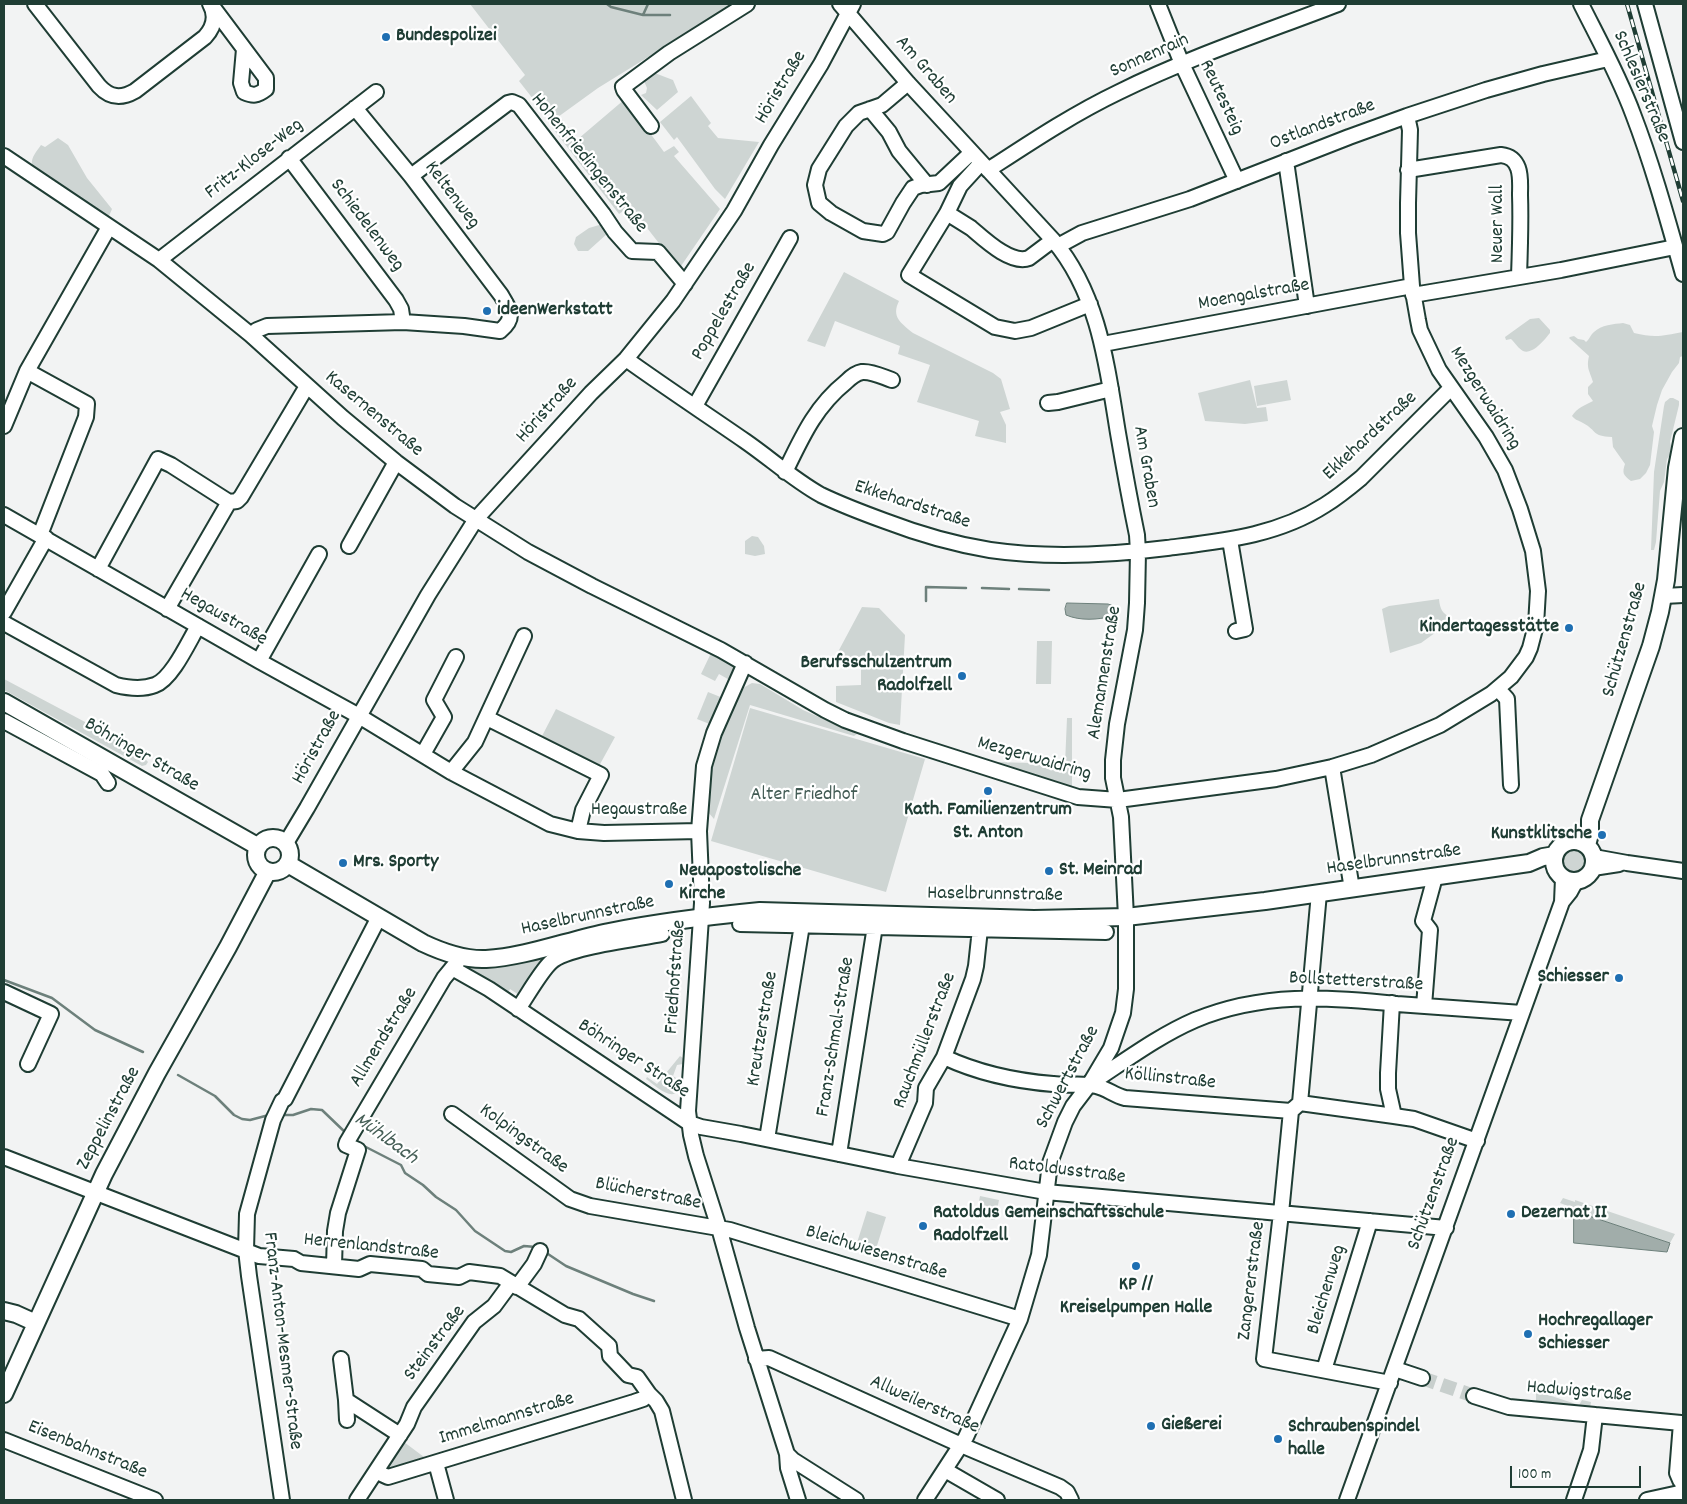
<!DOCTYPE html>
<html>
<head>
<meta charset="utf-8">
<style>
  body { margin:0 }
  #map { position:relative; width:1687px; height:1504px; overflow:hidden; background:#f2f3f3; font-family:Dekko,sans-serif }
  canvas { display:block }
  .frame { position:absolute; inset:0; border:5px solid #1f3d34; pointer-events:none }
  .scale { position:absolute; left:1510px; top:1466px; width:131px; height:22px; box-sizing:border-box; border:2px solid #1f3d34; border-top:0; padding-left:6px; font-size:15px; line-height:18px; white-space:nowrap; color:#1f3d34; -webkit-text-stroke:4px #fff; paint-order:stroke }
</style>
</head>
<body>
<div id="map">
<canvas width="1687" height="1504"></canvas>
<div class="frame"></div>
<div class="scale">100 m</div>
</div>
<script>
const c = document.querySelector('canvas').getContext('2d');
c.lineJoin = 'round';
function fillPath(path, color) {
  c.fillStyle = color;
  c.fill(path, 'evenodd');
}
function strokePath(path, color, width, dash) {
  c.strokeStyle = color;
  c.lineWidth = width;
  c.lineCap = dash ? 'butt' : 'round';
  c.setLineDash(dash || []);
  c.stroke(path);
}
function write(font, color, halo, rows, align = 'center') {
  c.font = font + ' Dekko,sans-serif';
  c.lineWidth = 4.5;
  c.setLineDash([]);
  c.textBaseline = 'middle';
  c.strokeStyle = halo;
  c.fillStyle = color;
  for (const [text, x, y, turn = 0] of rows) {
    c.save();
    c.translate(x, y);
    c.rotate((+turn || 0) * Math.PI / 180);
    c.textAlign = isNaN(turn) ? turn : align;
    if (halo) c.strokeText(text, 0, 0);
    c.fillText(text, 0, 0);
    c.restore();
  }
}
const green = new Path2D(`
  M470,4H734L598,88L551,122L519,81L525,75Z
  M652,72L673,80L678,92L657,110L641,95L646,93L647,88L644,81Z
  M691,96L711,123L708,126L718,138L759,142L725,199L715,189L677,137L674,140L660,122Z
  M625,99L664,152L674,146L679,152L674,156L720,209L679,269L630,206L619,214L551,126L561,118L578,139Z
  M58,138L68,145L87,178L112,209L109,216L105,217L32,164C31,157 37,151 41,145L45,147Z
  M606,223L608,233L588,251H578L574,244L576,237L589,228Z
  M844,272L899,301C891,317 901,323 913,333L993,373L1001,379L1010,409L1000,412L1006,425V443L975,436L979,421L917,402L930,365L898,354L900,346L835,321L825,347L807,341Z
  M1539,318L1550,330V333C1545,339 1533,355 1523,351C1519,349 1515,343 1511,339L1506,340L1505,337L1530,319Z
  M1623,323L1630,325L1634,333C1654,338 1663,336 1683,332V356L1680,357L1679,363L1672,372L1662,390L1657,405L1652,426L1654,432L1650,465L1646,473L1640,479L1631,481C1623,475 1622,473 1625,464L1613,447L1612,437C1591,436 1598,431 1583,423C1578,420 1575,420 1572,416C1577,408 1585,405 1593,401L1588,394V387L1593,382C1590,371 1586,369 1589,356L1569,338L1570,337L1574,336L1578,339L1584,340L1586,342C1590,339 1590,335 1594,332C1601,325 1614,324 1623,323Z
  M1250,380L1257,408L1266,407L1268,421L1245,424L1205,421L1198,393Z
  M1287,380L1291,400L1257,406L1254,386Z
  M1670,398H1673L1679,401V405L1670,442L1671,446L1670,455L1667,459L1664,482L1660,491L1656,542L1654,550H1651L1654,472L1664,406L1665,402Z
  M752,536L758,537L764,546L765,554L755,556L745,554V541Z
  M1439,599C1440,609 1442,613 1451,618L1439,630L1421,643L1390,653L1382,609L1389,606Z
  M862,607L879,608L905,635L900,725L889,723L836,702V686L861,685V665H831Z
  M1037,641H1052L1051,684H1036Z
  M712,651L734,666L735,671L733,682L719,674L715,681L701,674Z
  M4,679L136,749L148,762L146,765L142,766L4,690Z
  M752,683L760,684L803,710L857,734L854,736L750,705L714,819L708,812C709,800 710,788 711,777C714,754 728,707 743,689C745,686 749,685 752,683Z
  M708,692L723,698L712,725L697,719Z
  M750,708L925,759L886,892L711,841Z
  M556,709L615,737L599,766L541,738Z
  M1067,718H1072V793L992,768L993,762H996L1065,764Z
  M1563 860a11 11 0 1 1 22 0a11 11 0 1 1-22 0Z
  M553,951L522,997L510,989L508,993L463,963Z
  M680,1056L683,1058V1064L677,1065L673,1076L682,1082C677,1107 657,1087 646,1079L647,1077L657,1084Z
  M980,1196L999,1200L995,1220L976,1217Z
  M1563,1198L1575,1202V1200L1675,1234L1670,1243L1574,1211L1573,1208L1560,1203Z
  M867,1211L886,1217L875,1252L856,1246Z
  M1536,1391L1579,1405L1582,1400L1591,1402L1590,1409L1536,1401Z
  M400,1439L428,1460L386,1471L384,1464Z`);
const water = new Path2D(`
  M1067,603L1108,604L1114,606L1115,611L1112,616C1098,620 1080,621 1066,615L1065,609Z
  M1574,1211L1670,1243L1667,1252L1574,1243Z`);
const stream = new Path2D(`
  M607,4L611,7L643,15H670
  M643,15L648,4
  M982,588L1009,589
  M1019,589L1049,590
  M926,601V587L966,588
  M4,980L52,998L95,1030L143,1052
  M178,1075L215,1096L234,1115L242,1119L250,1120L269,1115
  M280,1115H293L311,1109L322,1110L347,1134
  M353,1138L362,1145L401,1165L405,1173L423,1185L436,1197L456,1210L475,1231L505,1251L511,1252L524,1246L536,1247
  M545,1252L566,1266L633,1294L654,1301`);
const minorTunnel = new Path2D(`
  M1422,1378L1474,1396`);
const minor = new Path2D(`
  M35,4L99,86C110,98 121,99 135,91L205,37C214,27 217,16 210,4
  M840,4L908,83L1053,240C1099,294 1107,366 1118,433C1124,468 1130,501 1137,535L1138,552L1137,603L1135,630L1117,724L1113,760V778L1121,817L1126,917V989L1123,1013L1111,1048L1089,1085L1073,1106L1065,1122L1050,1163L1039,1255L1020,1319L966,1437L925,1500
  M1158,4L1182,64L1237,181
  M1581,4C1599,40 1619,76 1633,114C1653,166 1668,221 1683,274
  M1645,4L1683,142
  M212,6L266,78V89C257,96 253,96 244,92L241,83L244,49
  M908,83L882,105L859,113L846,126L819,169L815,185L819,203L831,213L863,231L883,234L887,232L903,203L913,188L921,185L939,183L971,153
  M870,109L889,132L899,151L927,185
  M651,126L624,90L623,87L669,53L747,4
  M4,156L159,260L251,335L343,418L396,462L455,506L528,552L592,586L721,650L825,710L845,720L903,741L1078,797L1118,800L1276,779L1332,767L1371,755L1440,725L1491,694L1511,677L1526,657L1530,648L1536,625L1538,591L1533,551L1520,509L1505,470L1486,437L1439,370L1420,330L1418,320L1412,286L1408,233V203L1410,130L1407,116
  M289,158L396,300L401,309L403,322
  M1286,161L1307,306
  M981,163L960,186L947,213L909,275L995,327L1015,331L1031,328L1090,304
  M988,170C1031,142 1073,114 1119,92C1190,57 1265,32 1338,4
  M1408,170L1501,155C1510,156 1515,160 1518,168C1521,176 1520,187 1520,195C1521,222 1520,249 1519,276
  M411,176L508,103L512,102L519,105L603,214L615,232L632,251L658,252L685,284
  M947,213C955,218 963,223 971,228C984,239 1011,265 1029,258L1053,240
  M1058,246L1082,233L1190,199L1349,137L1407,116L1486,90L1543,74L1608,59
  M159,260L376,92
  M1413,295L1561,270L1675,247
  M251,335L257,330L267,326L403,322L464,326L500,331C516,318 510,310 501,295L411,176L355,108
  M1103,344L1412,286
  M626,359C665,387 706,414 745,441C771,459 794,480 821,495C842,505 863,513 885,521C919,534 953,544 990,550C1045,558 1111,555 1167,548C1222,541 1277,536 1325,505C1338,497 1349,488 1361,478L1451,388
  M27,371L87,404L86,417L40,535
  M1048,403L1058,402L1111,389
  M695,406L790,238
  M4,426L27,371L109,227
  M785,472C802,437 815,407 846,382C850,378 856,373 862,372C872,371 883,377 892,380
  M4,515L259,661L359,716L451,772L550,824L578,831L604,833L699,831
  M1230,540L1245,629L1236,631
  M349,546L396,462
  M98,569L158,459L171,465L229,502
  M1664,596L1683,595
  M167,609L229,502L237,501L241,497L307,386
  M4,612L46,538
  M4,623L116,685C128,688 142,690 155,685C172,679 189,641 198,626
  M259,661L319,554
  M745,663L714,733L704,766L699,831L702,903L688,1111L691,1135L696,1156L719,1228L747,1328L787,1454L788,1468L798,1500
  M1498,689L1507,699L1511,785
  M487,718L601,775L583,810L578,831
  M4,721L102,774L108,783
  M423,754L444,717L434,700L456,657
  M1332,767L1352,889
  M451,772L475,742L524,636
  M286,843L307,808L428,595L476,519L591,393L626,359L673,301L734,211L771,145L821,64L853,4
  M1594,857L1627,863L1683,871
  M1593,868L1619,864
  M1562,902L1570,892L1576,881
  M740,924L1106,932
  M452,968L489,989L689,1123L701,1127L741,1134L898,1166L1046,1192L1446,1228
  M4,992L51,1014L28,1064
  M1392,1003L1388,1073V1089L1394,1116L1414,1119L1477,1141
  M1424,1006L1430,930L1423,921L1435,877
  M518,1009C527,996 541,971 551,962C567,947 638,939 662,934
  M944,1057C978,1073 1015,1081 1053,1084C1067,1086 1082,1083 1096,1086C1106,1088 1114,1095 1125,1098L1291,1111L1300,1103L1394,1116
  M1091,1083C1125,1061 1158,1036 1195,1020C1263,992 1326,997 1397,1004C1439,1007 1481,1010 1522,1013
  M1300,1103L1319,893
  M1291,1111L1281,1213L1264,1359L1390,1383
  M452,1114L570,1199L590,1206L730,1230L1020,1319
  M767,1139L802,925
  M839,1154L875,926
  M4,1157L259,1256L294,1259L301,1263L359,1269L370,1264L422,1269L428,1274L459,1277L469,1272L500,1276L565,1315L579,1319L609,1346L610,1356L628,1375L637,1377L649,1394L656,1401L662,1411L684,1500
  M898,1166L925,1103L926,1088L944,1057L973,979L976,966L980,929
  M334,1266L335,1231L338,1213L358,1150L346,1145L347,1142L444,978L458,961
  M517,1287L534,1264L540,1251
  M341,1359L346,1400L400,1435
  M756,1359L769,1358L961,1445L1060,1487L1067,1492L1071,1500
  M1395,1369L1422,1378
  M1324,1370L1370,1221
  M1474,1396L1509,1407L1681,1423L1677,1473L1680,1480L1683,1484
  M346,1400L347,1420
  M4,1440L155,1500
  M787,1454L793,1460L856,1500
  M436,1463L446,1500
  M945,1470L997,1500
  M377,1472L388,1477L634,1402L643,1399L649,1394
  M282,1500L249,1276L246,1250L247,1214L273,1120L282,1101L285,1099L379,917
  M357,1500L407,1424L414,1407L474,1322L494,1306L511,1283
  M1347,1500L1562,902L1563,878
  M1574,1500L1591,1450L1595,1415
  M1647,1500L1679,1493L1683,1489`);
const major = new Path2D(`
  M4,702L257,846
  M256 855a17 17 0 1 1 34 0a17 17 0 1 1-34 0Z
  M1554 861a20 20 0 1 1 40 0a20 20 0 1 1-40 0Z
  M1587,845L1590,834V820L1651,646L1660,612L1666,580L1677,468L1683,437
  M288,864L423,943C442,952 464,960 486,959C525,957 569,940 609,932C659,922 709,916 760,911L1034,919L1126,917L1265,901L1529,863L1543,857L1555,855
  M4,1311L16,1314L36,1323
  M4,1394L104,1174L157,1073L228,947L268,871`);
const rail = new Path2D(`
  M1627,4L1683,201`);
const markers = [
  [386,37,5,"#1f6fb2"],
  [487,311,5,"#1f6fb2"],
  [1569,628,5,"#1f6fb2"],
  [962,676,5,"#1f6fb2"],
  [988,791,5,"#1f6fb2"],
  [1602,835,5,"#1f6fb2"],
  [343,863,5,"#1f6fb2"],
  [1049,871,5,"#1f6fb2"],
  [669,884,5,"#1f6fb2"],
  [1619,978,5,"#1f6fb2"],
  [1511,1214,5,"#1f6fb2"],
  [923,1226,5,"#1f6fb2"],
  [1136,1266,5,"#1f6fb2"],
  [1528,1334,5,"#1f6fb2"],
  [1151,1426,5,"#1f6fb2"],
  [1278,1439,5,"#1f6fb2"]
];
const poiNames = [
  ["Bundespolizei",396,37],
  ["ideenWerkstatt",497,311],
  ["Kindertagesstätte",1559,628,"right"],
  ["Berufsschulzentrum",952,664,"right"],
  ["Radolfzell",952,687,"right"],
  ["Kath. Familienzentrum",988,811,"center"],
  ["St. Anton",988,834,"center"],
  ["Kunstklitsche",1592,835,"right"],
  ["Mrs. Sporty",353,863],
  ["St. Meinrad",1059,871],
  ["Neuapostolische",679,872],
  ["Kirche",679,895],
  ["Schiesser",1609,978,"right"],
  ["Ratoldus Gemeinschaftsschule",933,1214],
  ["Radolfzell",933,1237],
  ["Dezernat II",1521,1214],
  ["KP //",1136,1286,"center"],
  ["Kreiselpumpen Halle",1136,1309,"center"],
  ["Hochregallager",1538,1322],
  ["Schiesser",1538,1345],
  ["Gießerei",1161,1426],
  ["Schraubenspindel",1288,1428],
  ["halle",1288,1451]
];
const streetNames = [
  ["Sonnenrain",1150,57,-24],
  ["Am Graben",925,71,49],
  ["Schlesierstraße",1640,87,67],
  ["Höristraße",782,88,-59],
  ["Reutesteig",1220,98,65],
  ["Ostlandstraße",1323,126,-21],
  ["Fritz-Klose-Weg",255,160,-38],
  ["Hohenfriedingenstraße",588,164,51],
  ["Keltenweg",451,196,53],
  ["Neuer Wall",1499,224,-90],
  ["Schiedelenweg",366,226,53],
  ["Moengalstraße",1254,296,-10],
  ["Poppelestraße",725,312,-60],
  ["Mezgerwaidring",1484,399,58],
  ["Höristraße",548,411,-48],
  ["Kasernenstraße",373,415,40],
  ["Ekkehardstraße",1371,437,-43],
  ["Am Graben",1145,467,80],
  ["Ekkehardstraße",912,506,18],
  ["Hegaustraße",223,618,30],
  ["Schützenstraße",1626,640,-74],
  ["Alemannenstraße",1106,673,-81],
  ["Höristraße",318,748,-61],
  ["Böhringer Straße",141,756,30],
  ["Mezgerwaidring",1034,760,16],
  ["Hegaustraße",639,811],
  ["Haselbrunnstraße",1394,861,-8],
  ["Haselbrunnstraße",995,896,1],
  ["Haselbrunnstraße",588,917,-12],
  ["Friedhofstraße",677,977,-86],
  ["Bollstetterstraße",1356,983,3],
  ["Kreutzerstraße",764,1029,-81],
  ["Franz-Schmal-Straße",837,1037,-81],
  ["Allmendstraße",385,1038,-59],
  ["Rauchmüllerstraße",926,1041,-69],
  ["Böhringer Straße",633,1060,33],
  ["Schwertstraße",1069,1078,-62],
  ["Köllinstraße",1170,1080,6],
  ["Zeppelinstraße",110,1119,-62],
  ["Kolpingstraße",523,1140,36],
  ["Ratoldusstraße",1067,1172,7],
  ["Schützenstraße",1435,1194,-70],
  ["Blücherstraße",648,1195,11],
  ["Herrenlandstraße",371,1248,6],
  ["Bleichwiesenstraße",876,1254,17],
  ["Zangererstraße",1253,1281,-83],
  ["Bleichenweg",1328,1290,-73],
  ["Franz-Anton-Mesmer-Straße",281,1341,83],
  ["Steinstraße",436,1344,-53],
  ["Hadwigstraße",1579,1393,5],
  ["Allweilerstraße",924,1406,24],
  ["Immelmannstraße",507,1420,-17],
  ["Eisenbahnstraße",87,1451,22]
];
const parkNames = [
  ["Alter Friedhof",804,796]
];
const waterNames = [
  ["Mühlbach",385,1140,36]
];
fillPath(green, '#ced5d3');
fillPath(water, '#a1adaa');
strokePath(water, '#6d807b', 1);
strokePath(stream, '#6d807b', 2.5);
strokePath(minorTunnel, '#c8cfcd', 14, [14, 7]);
strokePath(minor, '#1f3d34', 18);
strokePath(major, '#1f3d34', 20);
strokePath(minor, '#fff', 14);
strokePath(major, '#fff', 16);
strokePath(rail, '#1f3d34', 4.5);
strokePath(rail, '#fff', 2.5, [8]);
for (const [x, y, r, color] of markers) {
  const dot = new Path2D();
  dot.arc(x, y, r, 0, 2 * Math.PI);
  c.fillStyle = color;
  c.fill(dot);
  strokePath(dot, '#fff', 2);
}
write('bold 20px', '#1f3d34', '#fff', poiNames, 'left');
write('20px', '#1f3d34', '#fff', streetNames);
write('20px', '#425b54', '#fff', parkNames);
write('italic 21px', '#465f57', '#fff', waterNames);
</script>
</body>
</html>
